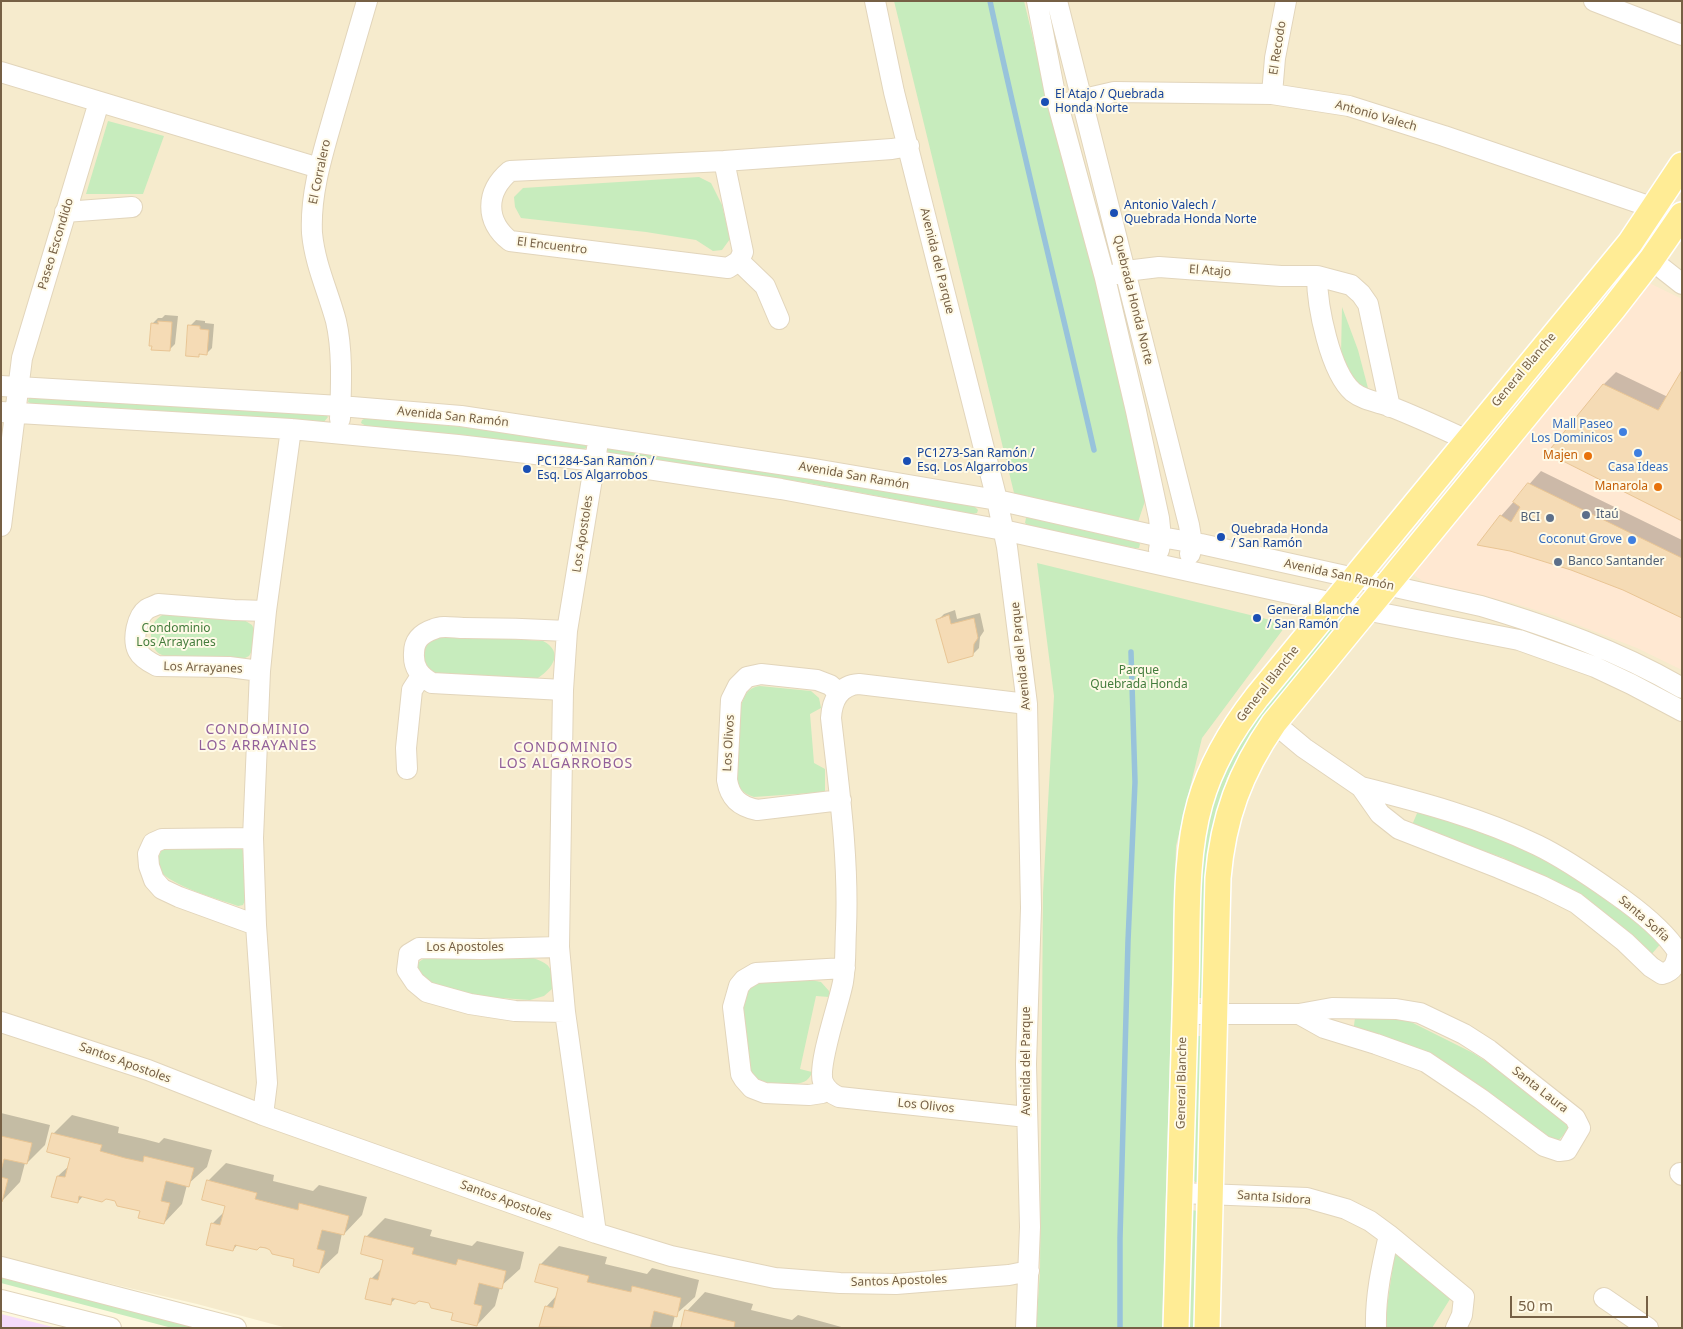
<!DOCTYPE html>
<html>
<head>
<meta charset="utf-8">
<style>
  body { margin:0 }
  #map { position:relative; width:1683px; height:1329px; overflow:hidden; background:#fef8df; font-family:"Noto Sans",sans-serif }
  canvas { display:block }
  .frame { position:absolute; inset:0; border:2px solid #766045; pointer-events:none }
  .scale { position:absolute; left:1510px; top:1296px; width:138px; height:22px; box-sizing:border-box; border:2px solid #766045; border-top:0; padding-left:6px; font-size:15px; line-height:18px; white-space:nowrap; color:#766045; -webkit-text-stroke:4px #fffae7; paint-order:stroke }
</style>
</head>
<body>
<div id="map">
<canvas width="1683" height="1329"></canvas>
<div class="frame"></div>
<div class="scale">50 m</div>
</div>
<script>
const c = document.querySelector('canvas').getContext('2d');
c.lineJoin = 'round';
function fillPath(path, color) {
  c.fillStyle = color;
  c.fill(path, 'evenodd');
}
function strokePath(path, color, width, dash) {
  c.strokeStyle = color;
  c.lineWidth = width;
  c.lineCap = dash ? 'butt' : 'round';
  c.setLineDash(dash || []);
  c.stroke(path);
}
function write(font, color, halo, rows, align = 'center') {
  c.font = font + ' "Noto Sans",sans-serif';
  c.lineWidth = 4;
  c.setLineDash([]);
  c.textBaseline = 'middle';
  c.strokeStyle = halo;
  c.fillStyle = color;
  for (const [text, x, y, turn = 0] of rows) {
    c.save();
    c.translate(x, y);
    c.rotate((+turn || 0) * Math.PI / 180);
    c.textAlign = isNaN(turn) ? turn : align;
    if (halo) c.strokeText(text, 0, 0);
    c.fillText(text, 0, 0);
    c.restore();
  }
}
const residential = new Path2D(`
  M1,1H1682V1328H287L197,1304L1,1258Z`);
const commercial = new Path2D(`
  M1643,280L1682,299V670L1637,648L1555,616L1513,603L1428,584L1415,576L1413,570Z`);
const education = new Path2D(`
  M1,1314L57,1328H1Z`);
const green = new Path2D(`
  M894,1H1024L1060,151L1091,263L1147,495L1138,522L1016,501Z
  M108,121L164,136L143,194H86Z
  M699,177L711,183L722,205L730,239L722,250L713,251L696,240L646,232L521,218L515,207L514,197L523,188Z
  M1342,307L1358,350L1369,392L1359,388L1341,355Z
  M29,397L325,414L328,417L323,423L134,409L32,404L28,402Z
  M366,418L454,426L584,441L587,443L586,448L582,450L366,426L361,423L362,420Z
  M610,445L974,506L978,510L977,513L973,514L809,483L610,453L606,450V446Z
  M1033,517L1137,540L1140,544L1139,548H1135L1032,528L1025,523L1026,518Z
  M1037,563L1287,624L1202,738L1176,846L1162,1328H1036L1040,1271L1043,893L1054,696Z
  M164,614L244,620L252,625L255,631L253,649L249,656L241,660C223,659 176,661 162,655C154,652 152,644 151,636C150,626 155,619 164,614Z
  M1340,615V620L1276,701L1249,740L1227,778L1216,819L1205,993L1202,998H1199L1197,996L1203,839L1212,799L1239,737Z
  M434,634L543,641C564,652 553,668 538,678L431,675L421,655L426,641Z
  M760,686L811,691L819,698L821,708L810,714L814,763L825,769V792L754,797C742,793 738,788 736,775C737,758 737,714 743,700C746,692 751,687 760,686Z
  M1418,811L1481,827L1584,879L1664,940L1649,957L1576,897L1504,858L1431,833L1412,825Z
  M240,847L245,853L246,898L243,905L238,906C221,900 168,885 160,870C155,863 159,855 163,848Z
  M426,957L533,958C553,965 552,969 552,989L544,996L530,1000L486,997L433,986L418,976L416,964Z
  M811,980L821,982L829,991V997L816,996L800,1069L812,1072C809,1082 801,1084 791,1084C780,1084 764,1085 754,1076C746,1068 741,1009 745,997C746,993 750,987 754,985C765,978 797,981 811,980Z
  M1372,1014L1411,1022L1473,1053L1526,1087L1570,1128L1555,1144L1353,1033L1355,1018Z
  M1195,1036H1201L1204,1040L1199,1182H1195L1192,1178Z
  M1192,1210L1197,1211L1199,1214L1196,1328H1186L1189,1214Z
  M1395,1251L1450,1299L1432,1328H1384Z
  M1,1273L216,1328H172L1,1283Z`);
const shadow = new Path2D(`
  M165,315L178,316L175,344L169,350L152,324L158,318H162Z
  M196,320L205,321V323L214,324L212,348L206,354L201,353L198,356L190,326Z
  M1616,372L1668,397L1682,374V520L1604,384Z
  M1541,471L1682,540V617L1624,589L1501,516Z
  M955,610L957,619L980,613L984,631L980,637L979,648L973,654L938,620L944,614Z
  M1,1113L50,1125L45,1145L27,1163H25L20,1182L2,1201Z
  M72,1115L119,1127L118,1133L144,1139L159,1143L164,1138L212,1150L207,1167L187,1185L182,1204L164,1223L141,1210L112,1199L83,1196L78,1202L58,1176L70,1165L71,1157L53,1134Z
  M226,1163L274,1175L273,1181L313,1191L319,1185L367,1197L362,1215L344,1234L342,1233L338,1253L319,1271L296,1258L271,1249L238,1244L233,1250L212,1224L224,1212L226,1205L208,1181Z
  M385,1218L432,1230L430,1236L472,1246L477,1241L524,1252L520,1269L500,1287L495,1306L477,1325L455,1312L430,1302L396,1298L390,1304L371,1279L383,1267L385,1259L366,1237Z
  M559,1246L607,1257L605,1264L647,1274L652,1268L699,1280L695,1297L675,1315L672,1328H577L571,1326L569,1328H549L541,1326L546,1307L557,1295L560,1287L541,1264Z
  M705,1292L753,1304L751,1310L792,1320L798,1315L845,1328H682L687,1311Z`);
const stream = new Path2D(`
  M990,1C1022,151 1060,300 1094,450
  M1120,1328V1238L1128,941L1135,782L1131,652`);
const building = new Path2D(`
  M158,321L172,322L170,351L151,350L152,346H149L151,323L158,324Z
  M188,325L200,326V329L209,330L207,355L199,354V357L186,356Z
  M1681,372L1682,521L1547,453L1603,384L1658,410Z
  M1528,483L1682,558V618L1623,590L1571,570L1510,551L1477,545L1500,515L1511,522L1520,507L1513,502Z
  M949,615L951,624L974,618L978,638L974,644L973,656L948,663L936,620Z
  M52,1133L102,1145L100,1151L125,1158L143,1162L144,1156L194,1168L189,1187L166,1181L161,1201L170,1203L164,1224L138,1218L140,1211L117,1206L115,1201L111,1200L106,1199L102,1202L79,1196L78,1203L51,1197L57,1176L65,1177L70,1158L47,1152Z
  M1,1136L32,1143L27,1164L4,1159L1,1171Z
  M1,1177L8,1179L2,1202H1Z
  M207,1180L257,1193L255,1199L298,1210L299,1203L349,1216L344,1235L322,1230L317,1249L325,1251L319,1273L293,1266L294,1259L272,1254L270,1250L266,1248L260,1247L257,1250L235,1245L233,1251L206,1245L211,1223L220,1225L225,1206L202,1200Z
  M365,1236L414,1248L412,1254L456,1265L458,1259L506,1271L502,1289L479,1283L474,1304L482,1306L477,1326L451,1320L453,1313L431,1308L429,1303L419,1301L415,1304L392,1298L391,1305L365,1299L370,1278L378,1280L383,1260L361,1254Z
  M540,1264L589,1276L587,1282L631,1292L632,1286L681,1298L677,1317L654,1311L650,1328L539,1327L545,1306L553,1308L558,1288L535,1282Z
  M685,1310L735,1322L734,1328H681Z`);
const minor = new Path2D(`
  M875,1L894,92L997,500L1007,547L1027,704L1031,908L1026,1064L1030,1227L1026,1328
  M1037,1L1055,94L1105,278L1136,411L1159,518L1161,537L1159,550
  M1057,1L1189,525L1192,543L1190,554
  M1594,1L1682,35
  M1,72L319,168
  M1272,94L1275,58L1286,1
  M1058,105L1114,92L1272,94L1349,106L1444,136L1654,208
  M724,161L743,252L739,261L728,268L510,241C485,221 485,192 510,171L724,161L892,149L909,146
  M65,212L132,207
  M1630,243L1682,284
  M739,261L765,286L779,319
  M1113,275L1126,271L1159,267L1281,276H1317L1351,285L1361,294L1368,304L1390,407
  M1317,276C1317,306 1330,372 1353,392C1363,400 1377,402 1389,406C1415,416 1441,428 1467,440
  M1,386L340,406L461,416L813,469L997,500L1161,537L1201,544L1481,606C1551,627 1619,651 1682,688
  M1,412L291,429L458,445L595,461L781,489L1003,530L1365,610L1519,640L1595,667L1631,684L1682,711
  M340,419C341,389 343,351 336,321C328,291 315,265 312,233C310,192 323,153 334,114C345,77 356,39 367,1
  M1,526L22,358L99,102
  M260,671L229,667L157,666C151,663 141,657 138,651C132,639 137,616 147,609C150,607 155,606 158,604L234,610L266,611
  M563,690L432,683C420,676 413,668 414,653C414,640 422,633 434,629C442,625 455,628 464,628C499,628 533,629 567,631
  M839,693L830,685L817,680L761,674L747,677L738,686L731,700L727,780C730,798 739,806 757,810L841,800
  M1274,723L1304,748L1361,787L1380,814L1399,829L1499,868L1542,886L1576,903L1625,942L1651,967L1662,974C1674,971 1676,964 1678,952C1663,929 1637,909 1614,893C1590,876 1564,858 1537,845C1481,818 1421,802 1361,787
  M407,769L406,748L412,690L421,676
  M253,838L162,839L153,843L148,854L149,866L154,880L162,889L179,897L256,925
  M559,947L481,949L419,948L409,954L407,970L415,982L427,992L470,1004L515,1011L565,1012
  M1185,1014H1299L1332,1008L1396,1009L1420,1013L1464,1034L1489,1050L1575,1118L1580,1128L1567,1150L1559,1151L1544,1146L1481,1099L1426,1062L1376,1044L1324,1028L1299,1014
  M1,1022L148,1070L263,1115L596,1233L671,1256L775,1278L840,1283L896,1284L1009,1275L1029,1271
  M828,1090L822,1093L809,1095L765,1093L752,1088L744,1079L741,1074L733,1007L739,986L744,980L756,973L845,968
  M263,1115L267,1083L256,925L253,838L260,671L266,611L291,429
  M1027,1117L839,1097C832,1094 826,1089 823,1082C817,1065 839,1004 843,982C846,965 845,947 846,929C849,858 839,789 831,718C832,700 840,685 859,684L1027,704
  M1680,1173L1682,1175
  M1180,1193L1307,1198L1346,1209L1370,1221L1389,1235L1464,1297L1462,1315L1456,1328
  M596,1233L565,1012L559,947L563,690L567,631L597,448
  M1,1267L236,1328
  M1604,1298L1648,1328
  M1,1300L111,1328
  M1376,1328C1375,1296 1382,1266 1389,1235`);
const major = new Path2D(`
  M1176,1328C1179,1213 1182,1098 1186,984C1188,925 1184,859 1200,803C1211,764 1232,729 1257,697L1630,243L1682,165
  M1207,1328L1218,878C1223,818 1240,772 1274,723L1613,309L1651,260L1682,215`);
const markers = [
  [1045,102,5,"#1a4fb4"],
  [1114,213,5,"#1a4fb4"],
  [1623,432,5,"#3f7fe0"],
  [1638,453,5,"#3f7fe0"],
  [1588,456,5,"#e8710a"],
  [907,461,5,"#1a4fb4"],
  [527,469,5,"#1a4fb4"],
  [1658,487,5,"#e8710a"],
  [1586,515,5,"#5c6f8a"],
  [1550,518,5,"#5c6f8a"],
  [1221,537,5,"#1a4fb4"],
  [1632,540,5,"#3f7fe0"],
  [1558,562,5,"#5c6f8a"],
  [1257,618,5,"#1a4fb4"]
];
const streetNames = [
  ["El Recodo",1278,48,-81],
  ["Antonio Valech",1376,116,16],
  ["El Corralero",320,172,-78],
  ["Paseo Escondido",56,244,-73],
  ["El Encuentro",552,246,7],
  ["Avenida del Parque",937,261,76],
  ["El Atajo",1210,271,4],
  ["Quebrada Honda Norte",1133,300,76],
  ["General Blanche",1524,370,-50],
  ["Avenida San Ramón",453,417,6],
  ["Avenida San Ramón",854,476,10],
  ["Los Apostoles",583,534,-81],
  ["Avenida San Ramón",1339,575,12],
  ["Avenida del Parque",1021,656,-96],
  ["Los Arrayanes",203,668,2],
  ["General Blanche",1268,684,-52],
  ["Los Olivos",729,743,-87],
  ["Santa Sofía",1644,919,41],
  ["Los Apostoles",465,948],
  ["Avenida del Parque",1027,1061,-90],
  ["Santos Apostoles",125,1063,20],
  ["General Blanche",1182,1083,-89],
  ["Santa Laura",1540,1090,38],
  ["Los Olivos",926,1106,6],
  ["Santa Isidora",1274,1198,4],
  ["Santos Apostoles",506,1201,20],
  ["Santos Apostoles",899,1281,-2]
];
const transitNames = [
  ["El Atajo / Quebrada",1055,95],
  ["Honda Norte",1055,109],
  ["Antonio Valech /",1124,206],
  ["Quebrada Honda Norte",1124,220],
  ["PC1273-San Ramón /",917,454],
  ["Esq. Los Algarrobos",917,468],
  ["PC1284-San Ramón /",537,462],
  ["Esq. Los Algarrobos",537,476],
  ["Quebrada Honda",1231,530],
  ["/ San Ramón",1231,544],
  ["General Blanche",1267,611],
  ["/ San Ramón",1267,625]
];
const shopNames = [
  ["Mall Paseo",1613,425],
  ["Los Dominicos",1613,439],
  ["Casa Ideas",1638,468,"center"],
  ["Coconut Grove",1622,540]
];
const foodNames = [
  ["Majen",1578,456],
  ["Manarola",1648,487]
];
const serviceNames = [
  ["Itaú",1596,515],
  ["BCI",1540,518,"right"],
  ["Banco Santander",1568,562]
];
const parkNames = [
  ["Condominio",176,629],
  ["Los Arrayanes",176,643],
  ["Parque",1139,671],
  ["Quebrada Honda",1139,685]
];
const neighbourhoodNames = [
  ["CONDOMINIO",258,730],
  ["LOS ARRAYANES",258,746],
  ["CONDOMINIO",566,748],
  ["LOS ALGARROBOS",566,764]
];
fillPath(residential, '#f6ebcd');
fillPath(commercial, '#ffe8d2');
fillPath(education, '#f5dcfa');
fillPath(green, '#c7ecbd');
fillPath(shadow, '#0003');
strokePath(stream, '#98c3db', 5.5);
fillPath(building, '#f5dbb5');
strokePath(building, '#e9c594', 1);
strokePath(minor, '#e2d5bb', 22);
strokePath(major, '#fff', 28);
strokePath(minor, '#fff', 20);
strokePath(major, '#ffec95', 25);
for (const [x, y, r, color] of markers) {
  const dot = new Path2D();
  dot.arc(x, y, r, 0, 2 * Math.PI);
  c.fillStyle = color;
  c.fill(dot);
  strokePath(dot, '#fffae7', 2);
}
write('12px', '#766045', '#fffae7', streetNames);
write('12px', '#164399', '#fffae7', transitNames, 'left');
write('12px', '#366cbe', '#fffae7', shopNames, 'right');
write('12px', '#c56008', '#fffae7', foodNames, 'right');
write('12px', '#4e5e75', '#fffae7', serviceNames, 'left');
write('12px', '#437c3c', '#fffae7', parkNames);
c.letterSpacing = '1px';
write('14px', '#92609a', '#fffae7', neighbourhoodNames);
c.letterSpacing = '0px';
</script>
</body>
</html>
